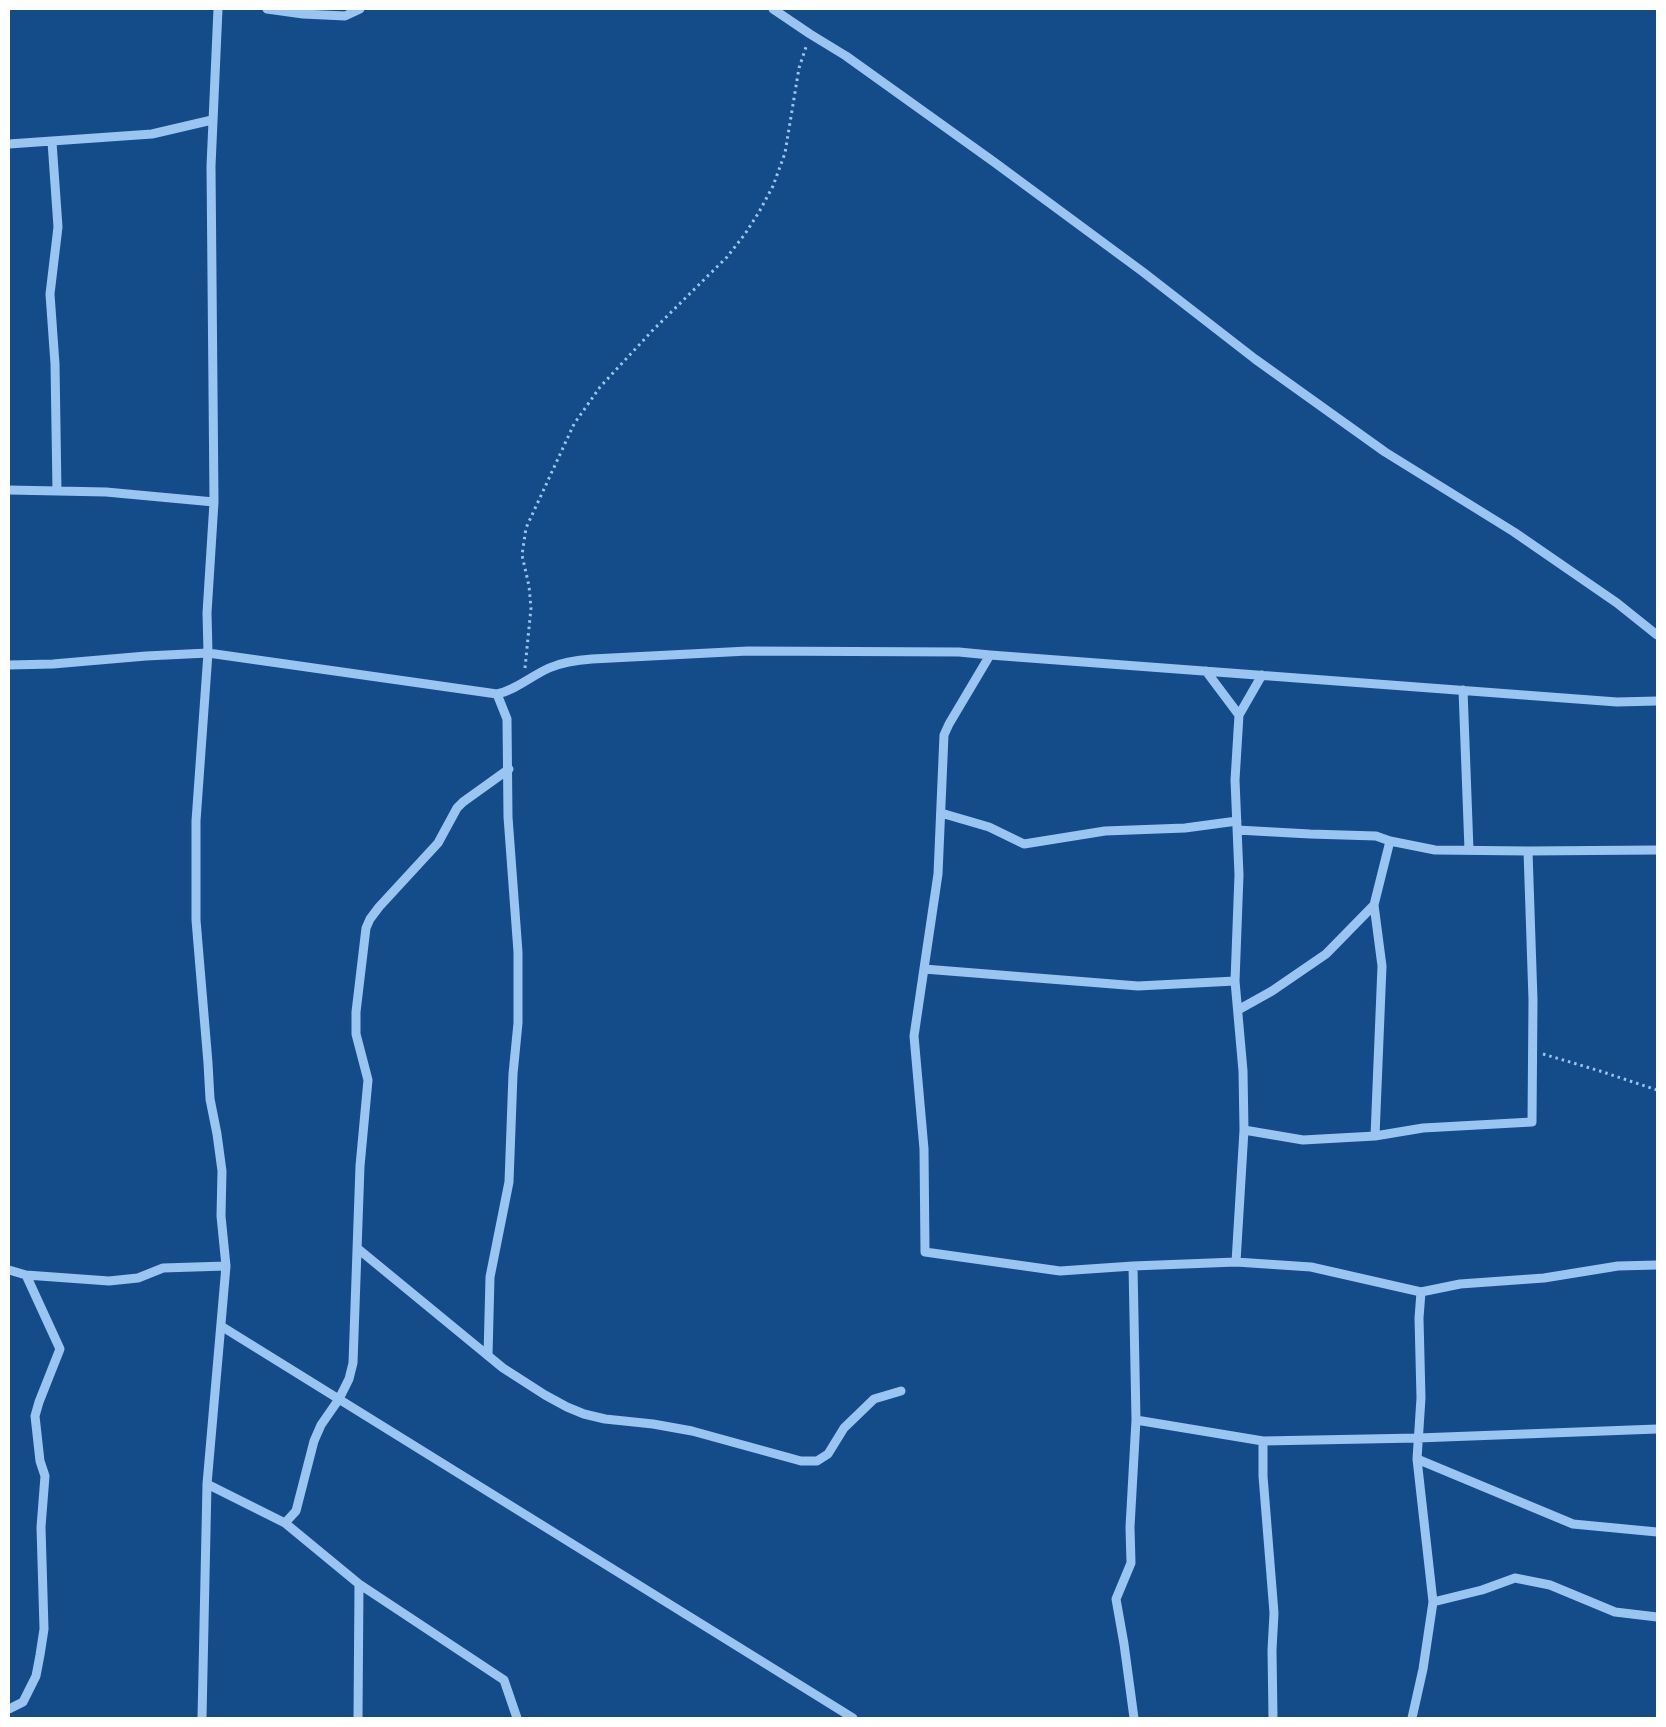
<!DOCTYPE html>
<html>
<head>
<meta charset="utf-8">
<style>
  body { margin:0 }
  #map { position:relative; width:1666px; height:1727px; overflow:hidden; background:#134c89; font-family:"Source Sans 3",sans-serif }
  canvas { display:block }
  .frame { position:absolute; inset:0; border:10px solid #fff; pointer-events:none }
</style>
</head>
<body>
<div id="map">
<canvas width="1666" height="1727"></canvas>
<div class="frame"></div>
</div>
<script>
const c = document.querySelector('canvas').getContext('2d');
c.lineJoin = 'round';
function strokePath(path, color, width, dash) {
  c.strokeStyle = color;
  c.lineWidth = width;
  c.lineCap = dash ? 'butt' : 'round';
  c.setLineDash(dash || []);
  c.stroke(path);
}
const path = new Path2D(`
  M525,668L531,608L529,586L522,555L526,528L574,424L600,387L652,331L727,257L745,234L759,212L773,186L785,153L799,68L806,47
  M1543,1054L1600,1071L1657,1090`);
const minor = new Path2D(`
  M267,9L303,14L345,16L360,9
  M773,9L810,34L846,56L994,162L1143,272L1255,359L1385,452L1514,532L1617,603L1657,635
  M52,142L58,227L50,294L55,364L57,491
  M9,144L152,134L212,120
  M9,490L106,492L214,502
  M990,655L949,724L944,735L938,874L914,1036L924,1149L925,1252L1060,1271L1133,1266L1136,1420L1130,1527L1131,1563L1116,1599L1124,1644L1134,1718
  M9,665L53,664L146,656L208,653L497,694C516,690 531,676 549,668C563,662 577,660 592,659L748,651L959,652L990,655L1617,702L1657,701
  M1206,671L1239,715
  M1463,690L1469,850
  M941,813L989,827L1024,844L1105,831L1185,828L1237,821
  M1237,830L1310,834L1376,836L1390,841L1435,850L1528,851
  M1374,905L1382,966L1375,1136
  M924,969L1138,986L1235,981
  M1238,1010L1272,991L1326,954L1374,905L1390,841
  M1244,1130L1303,1140L1375,1136L1423,1128L1532,1122L1533,1000L1528,851L1657,850
  M357,1248L503,1368L545,1395L567,1407L584,1414L605,1419L653,1424L692,1431L801,1461H817L828,1454L844,1428L874,1399L901,1391
  M1236,1262L1244,1130L1243,1071L1235,981L1239,875L1235,780L1239,715L1262,675
  M1133,1266L1236,1262L1311,1267L1421,1292L1419,1318L1421,1398L1417,1459L1433,1602L1423,1669L1412,1718
  M9,1270L26,1275L109,1281L138,1278L163,1268L226,1266L221,1216L222,1171L217,1134L210,1099L208,1063L196,920V821L208,653L207,613L214,502L211,166L218,9
  M1421,1292L1460,1284L1544,1278L1618,1266L1657,1265
  M221,1326L853,1718
  M488,1356L490,1277L509,1182L513,1074L518,1023V952L508,817L507,719L497,694
  M1136,1420L1263,1441V1476L1274,1613L1272,1650L1273,1718
  M1263,1441L1418,1438L1657,1429
  M1417,1459L1573,1524L1657,1532
  M207,1484L285,1523L359,1584L504,1680L517,1718
  M285,1523L296,1511L314,1441L321,1425L339,1399L349,1379L353,1363L360,1166L368,1080L356,1034V1012L366,928L370,919L379,907L438,843L457,808L463,802L509,769
  M1433,1602L1482,1590L1515,1578L1550,1585L1615,1612L1657,1617
  M9,1709L23,1702L36,1676L40,1655L44,1629L41,1527L45,1476L40,1461L35,1416L39,1402L60,1349L26,1275
  M202,1718L207,1484L226,1266
  M358,1718L359,1584`);
strokePath(path, '#99c5f0', 3, [2.5, 4]);
strokePath(minor, '#99c5f0', 9);
</script>
</body>
</html>
